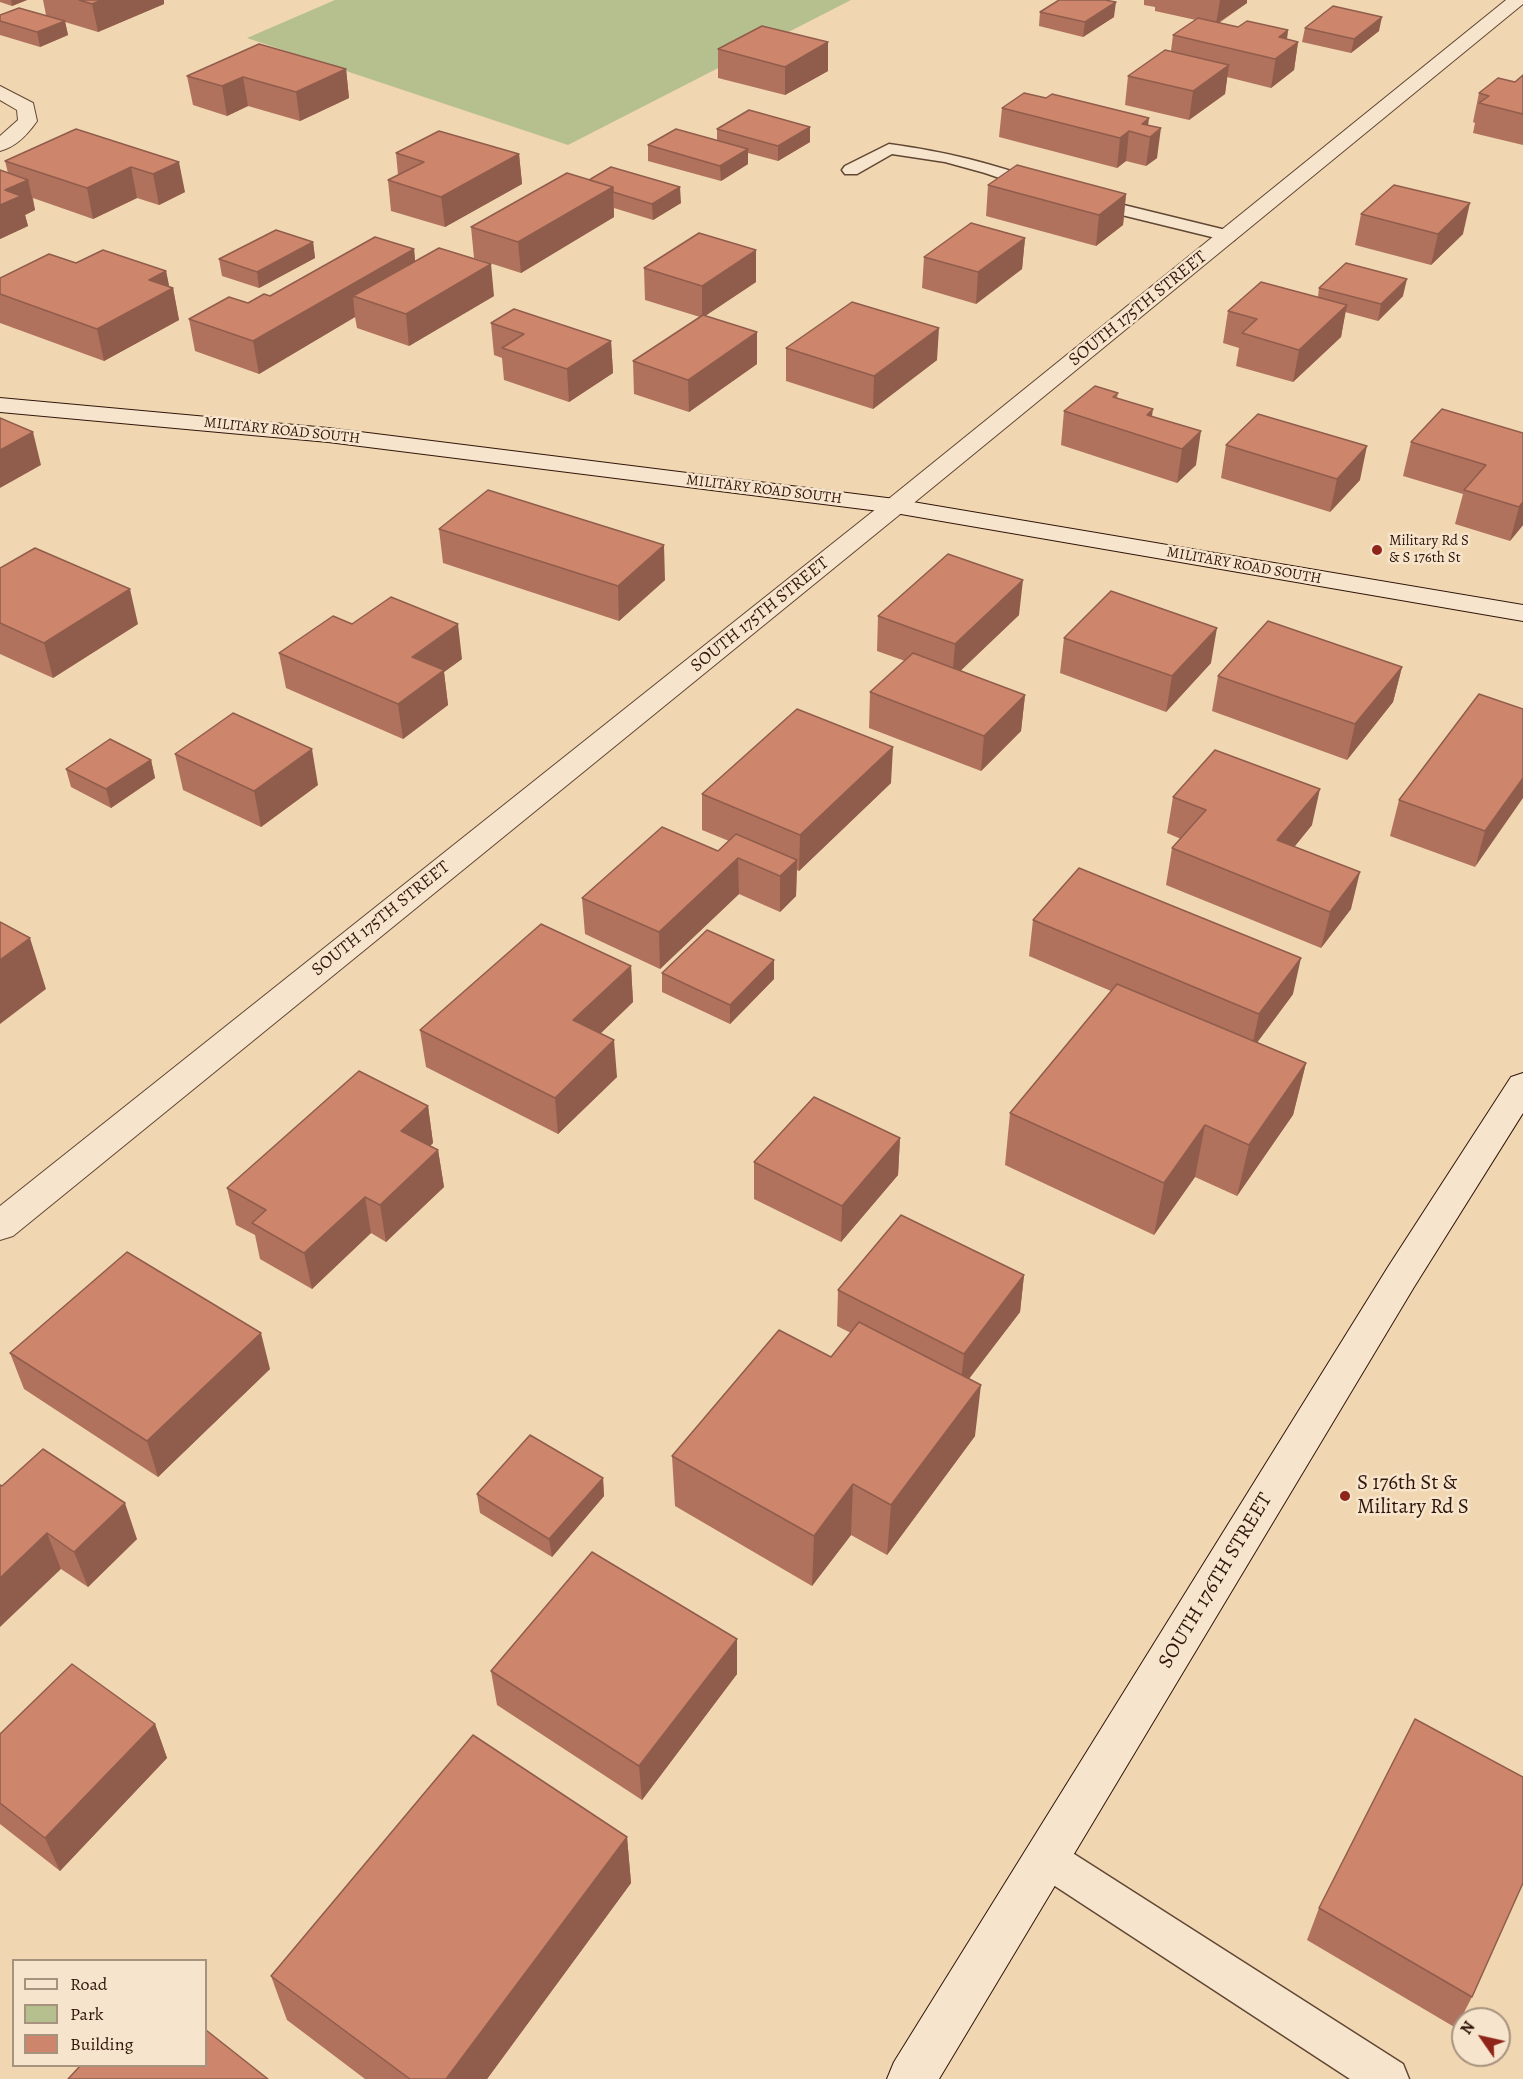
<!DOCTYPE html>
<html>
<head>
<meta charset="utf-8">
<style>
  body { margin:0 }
  #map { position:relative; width:1523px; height:2079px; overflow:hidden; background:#f1d7b1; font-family:Alegreya,serif }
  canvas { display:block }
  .legend { position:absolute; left:12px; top:1959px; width:195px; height:108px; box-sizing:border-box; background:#f6e5cc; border:2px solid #a7927f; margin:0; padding:8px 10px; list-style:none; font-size:18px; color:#31150b }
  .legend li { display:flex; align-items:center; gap:12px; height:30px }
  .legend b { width:30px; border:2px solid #a7927f }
  .north { position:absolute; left:1451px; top:2007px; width:60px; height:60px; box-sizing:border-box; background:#f6e5cc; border:2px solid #a7927f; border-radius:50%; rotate:304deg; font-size:16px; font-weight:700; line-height:24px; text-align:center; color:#31150b }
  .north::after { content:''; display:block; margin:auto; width:21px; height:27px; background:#8f2418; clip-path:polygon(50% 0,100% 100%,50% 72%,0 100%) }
</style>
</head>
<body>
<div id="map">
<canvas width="1523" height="2079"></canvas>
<ul class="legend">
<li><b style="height:8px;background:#f6e5cc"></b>Road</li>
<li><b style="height:16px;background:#b6bf8e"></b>Park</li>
<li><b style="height:16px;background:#cd856c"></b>Building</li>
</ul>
<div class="north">N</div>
</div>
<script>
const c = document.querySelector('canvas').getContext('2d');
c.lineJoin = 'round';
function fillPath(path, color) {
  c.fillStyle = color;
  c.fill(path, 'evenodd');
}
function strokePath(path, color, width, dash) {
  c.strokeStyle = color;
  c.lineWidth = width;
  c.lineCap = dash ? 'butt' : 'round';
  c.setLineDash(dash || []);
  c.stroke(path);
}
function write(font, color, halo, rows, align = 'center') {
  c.font = font + ' Alegreya,serif';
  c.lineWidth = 5;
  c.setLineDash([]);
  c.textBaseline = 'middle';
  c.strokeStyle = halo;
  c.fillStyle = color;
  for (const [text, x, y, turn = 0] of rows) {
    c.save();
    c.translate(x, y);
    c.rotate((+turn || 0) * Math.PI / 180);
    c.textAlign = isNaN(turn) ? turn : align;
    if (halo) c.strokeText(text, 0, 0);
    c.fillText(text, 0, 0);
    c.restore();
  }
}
const green = new Path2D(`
  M335,0H851L568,145L247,38Z`);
const lane = new Path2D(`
  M889,144C947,152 991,163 1046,183L1049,187L1046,191L1040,192L985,173L945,162L892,154L857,174H845L842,170L845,166Z
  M1087,196L1234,232L1237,236L1234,240L1228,241L1081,205L1078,201L1081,197Z
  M1046,1839L1060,1845L1403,2064L1409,2079H1350L1032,1871L1026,1858L1032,1845Z`);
const street = new Path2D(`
  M1506,0H1523V4L904,511L13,1236L0,1240V1206L886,501Z
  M0,86L33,103L37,121C28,134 16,147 0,151V136L18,120L17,110L0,100Z`);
const secondary = new Path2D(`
  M0,398L328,428L895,499L1523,605V621L895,513L328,442L0,412Z
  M1523,1073V1113L1414,1287L939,2079H887L894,2062L1388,1267L1511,1077Z`);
const wall = new Path2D(`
  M0,0H27L12,6L0,2Z
  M43,0H164V4L98,32L65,22L68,35L40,47L0,35V15H46Z
  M1144,0H1247V3L1219,23L1238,27L1288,30L1287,39L1298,42L1294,70L1271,88L1227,77L1225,94L1189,120L1125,105L1128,76L1171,51L1173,35L1196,20L1155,11V7L1144,5Z
  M1040,12L1114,17L1083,37L1039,26Z
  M1305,28L1379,31L1351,53L1302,42Z
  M718,49L828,71L785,95L718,78Z
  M346,69L349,98L300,121L248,106L227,116L193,105L187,76Z
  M1523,75V145L1473,133L1475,123L1473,122L1479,93L1515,82Z
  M1002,108L1148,125L1157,158L1146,166L1126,161L1117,168L999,137Z
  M76,129L185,192L159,205L137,198L93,219L33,198L35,210L25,215L28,226L0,239V170L8,173L5,161Z
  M717,129L810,142L778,161L748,153V164L721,181L648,161V145L717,140Z
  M396,153L519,154L522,184L445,227L391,211L388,180L398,175Z
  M589,180L681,203L653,220L614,208V217L521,273L474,258L471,227Z
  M988,185L1126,194L1123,225L1096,246L986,216Z
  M1361,214L1463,234L1431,265L1355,245Z
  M1025,238L1022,269L976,304L922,288L924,257Z
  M313,242L315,258L259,288L222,276L219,259Z
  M414,249L415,261L494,296L409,346L357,328L355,317L259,374L195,351L189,319L248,303Z
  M76,263L166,271L169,287L173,288L179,320L104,361L0,323V278Z
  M644,268L756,282L705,316L757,364L689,412L634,394L633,361L700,317L645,300Z
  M1319,288L1403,296L1378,321L1345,312L1341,337L1293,382L1236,366L1239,348L1223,343L1228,311L1318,297Z
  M491,323L611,341L613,373L569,402L504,380L502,358L494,355Z
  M786,348L937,360L873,409L786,381Z
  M1118,393L1117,398L1152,416L1196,465L1177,483L1061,445L1064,411Z
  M1523,433V525L1510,541L1455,524L1463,494L1403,476L1411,442Z
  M1226,445L1360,480L1330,512L1221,478Z
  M439,529L665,580L619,621L443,563Z
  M0,568L138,624L53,678L0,654Z
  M1019,615L960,671L1025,695L1021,731L981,771L869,728L870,692L905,661L877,651L878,616Z
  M1064,638L1211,663L1166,712L1060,673Z
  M279,653L462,659L444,672L448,705L403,739L286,688Z
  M1402,667L1393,702L1347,760L1212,711L1218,676Z
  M1523,709L1475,867L1390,836L1399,800Z
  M175,754L318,785L261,827L183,790Z
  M151,760L155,778L111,808L71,787L66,769Z
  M891,783L799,871L797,870L796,896L780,912L739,894L660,969L585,934L582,898L718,851L729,841L702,830V794Z
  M1173,797L1312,825L1294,847L1351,909L1321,948L1166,885L1172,848L1181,839L1167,833Z
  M1033,920L1293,994L1257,1042L1306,1063L1293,1115L1237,1196L1195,1177L1154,1235L1005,1165L1010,1113L1111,991L1029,956Z
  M774,960V979L730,1024L662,992V973Z
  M631,966L633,1002L600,1034L617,1077L558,1134L426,1067L420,1030Z
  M428,1106L433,1143L430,1146L438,1150L444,1187L386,1242L371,1233L312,1289L260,1259L255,1235L236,1225L227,1188Z
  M900,1138L898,1175L841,1242L754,1199V1162Z
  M1024,1275L1020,1312L969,1379L975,1436L887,1555L851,1535L812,1586L675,1506L672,1456L831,1357L851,1333L837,1326L838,1290Z
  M10,1353L270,1369L158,1477L24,1389Z
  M603,1478L604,1496L552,1557L480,1513L477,1494Z
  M2,1486L137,1539L88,1587L61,1569Z
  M737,1639V1674L642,1800L497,1705L491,1671Z
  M155,1724L167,1758L60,1871L0,1824V1734Z
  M627,1837L631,1883L487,2079H365L287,2020L271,1976Z
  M1319,1908L1472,1997L1456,2028L1307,1940Z`);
const shadedWall = new Path2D(`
  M11,0H27L12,6Z
  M102,0H164V4L98,32L92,4Z
  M1220,0H1247V3L1216,24Z
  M1116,2L1114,17L1083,37L1085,22Z
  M1382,17L1379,31L1351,53L1354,39Z
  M65,21L68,35L40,47L37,32Z
  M1288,30L1285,52L1298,42L1294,70L1271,88L1279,37Z
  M828,42V71L785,95V67Z
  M1229,65L1225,94L1189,120L1193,91Z
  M346,69L349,98L300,121L296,92Z
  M243,77L248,106L227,116L222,86Z
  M1149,118L1147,136L1142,124Z
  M810,127V142L778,161V146Z
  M1161,128L1157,158L1146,166L1150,137Z
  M1129,131L1126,161L1117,168L1120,138Z
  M748,149V164L721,181L720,166Z
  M519,154L522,184L445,227L441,197Z
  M179,162L185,192L159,205L153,174Z
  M131,167L137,198L93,219L87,188Z
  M28,180L35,210L25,215L28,226L0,239V205L5,190Z
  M613,187L614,217L521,273L518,242Z
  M680,187L681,203L653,220L652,204Z
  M1126,194L1123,225L1096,246L1099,215Z
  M1470,203L1463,234L1431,265L1438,234Z
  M1025,238L1022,269L976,304L978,272Z
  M313,242L315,258L259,288L257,272Z
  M414,249L417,281L353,296L355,317L259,374L253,341Z
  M756,250V282L702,318V286Z
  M491,264L494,296L409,346L406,314Z
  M166,271L170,290L173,288L179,320L104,361L97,329L149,280Z
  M1407,279L1403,296L1378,321L1381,304Z
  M1347,305L1341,337L1293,382L1299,350Z
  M939,328L937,360L873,409L874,376Z
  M757,332V364L689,412L688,380Z
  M611,341L613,373L569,402L567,369Z
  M1153,409L1149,439L1147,415Z
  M1201,431L1196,465L1177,483L1182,449Z
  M33,432L41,465L0,488V450Z
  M1367,446L1360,480L1330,512L1337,479Z
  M1523,502V525L1510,541L1519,507Z
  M664,545L665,580L619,621L618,586Z
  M1023,580L1019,615L952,679L955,644Z
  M130,589L138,624L53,678L44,643Z
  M458,624L462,659L444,672L448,705L403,739L398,704L412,657Z
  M1217,628L1211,663L1166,712L1172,676Z
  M1402,667L1393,702L1347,760L1355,724Z
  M1025,695L1021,731L981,771L984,736Z
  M893,747L891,783L799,871L800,835Z
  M312,749L318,785L261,827L254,791Z
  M151,760L155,778L111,808L106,789Z
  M1523,778V798L1475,867L1485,831Z
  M1320,789L1312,825L1270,877L1277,840Z
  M738,858L739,894L660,969L659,932Z
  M797,860L796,896L780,912V876Z
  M1360,872L1351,909L1321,948L1330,912Z
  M30,938L46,989L0,1024V960Z
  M1301,958L1293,994L1251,1051L1259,1014Z
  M774,960V979L730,1024V1005Z
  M631,966L633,1002L576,1057L573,1020Z
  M614,1040L617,1077L558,1134L555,1098Z
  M1306,1063L1293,1115L1237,1196L1249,1145Z
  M428,1106L433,1143L407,1167L401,1131Z
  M1205,1125L1195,1177L1154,1235L1164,1183Z
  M900,1138L898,1175L841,1242L842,1206Z
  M438,1150L444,1187L386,1242L380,1205Z
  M365,1197L371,1233L312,1289L304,1253Z
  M1024,1275L1020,1312L960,1390L964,1354Z
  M261,1333L270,1369L158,1477L147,1441Z
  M981,1385L975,1436L887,1555L891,1505Z
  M603,1478L604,1496L552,1557L549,1539Z
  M853,1484L851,1535L812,1586L814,1536Z
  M125,1503L137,1539L88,1587L74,1552Z
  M47,1533L61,1569L0,1627V1578Z
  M737,1639V1674L642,1800L639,1766Z
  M155,1724L167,1758L60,1871L45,1838Z
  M627,1837L631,1883L487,2079H446Z`);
const building = new Path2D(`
  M79,0H102L92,4Z
  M1059,0H1105L1116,2L1085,22L1040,12Z
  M1333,6L1382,17L1354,39L1305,28Z
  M19,8L65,21L37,32L0,21V15Z
  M1198,18L1238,27L1247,21L1288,30L1279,37L1298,42L1275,59L1173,35Z
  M762,26L828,42L785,67L718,49Z
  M259,44L346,69L296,92L243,77L222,86L187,76Z
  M1165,50L1229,65L1193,91L1128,76Z
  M1523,75V114L1479,103L1489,96L1479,93L1498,78L1515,82Z
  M1024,93L1046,98L1052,94L1149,118L1142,124L1161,128L1150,137L1129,131L1120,138L1002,108Z
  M749,110L810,127L778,146L717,129Z
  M76,129L179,162L153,174L131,167L87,188L5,161Z
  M676,129L748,149L720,166L648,145Z
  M439,131L519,154L441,197L388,180L424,162L396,153Z
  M1017,165L1126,194L1099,215L988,185Z
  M611,167L680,187L652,204L613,192V187L589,180Z
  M0,170L28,180L5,190L21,196L0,205Z
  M567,173L613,187L518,242L471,227Z
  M1394,185L1470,203L1438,234L1361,214Z
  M971,223L1025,238L978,272L924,257Z
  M276,230L313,242L257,272L219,259Z
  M699,233L756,250L702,286L644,268Z
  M375,237L414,249L253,341L189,319L229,297L248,303L264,294L270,296Z
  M439,248L491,264L406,314L353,296Z
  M103,250L166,271L149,280L173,288L97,329L0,294V278L49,254L76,263Z
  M1346,263L1407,279L1381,304L1319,288Z
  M1261,282L1347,305L1299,350L1242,333L1257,319L1228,311Z
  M852,302L939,328L874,376L786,348Z
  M514,309L611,341L567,369L502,348L524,334L491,323Z
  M703,315L757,332L688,380L633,361Z
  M1095,386L1118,393L1113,397L1153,409L1147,415L1201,431L1182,449L1064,411Z
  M1442,409L1523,433V502L1519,507L1464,490L1486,465L1411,442Z
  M1258,414L1367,446L1337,479L1226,445Z
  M0,418L33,432L0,450Z
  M488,490L664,545L618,586L439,529Z
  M35,548L130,589L44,643L0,623V568Z
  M948,554L1023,580L955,644L878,616Z
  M1111,591L1217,628L1172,676L1064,638Z
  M391,597L458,624L412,657L444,670L398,704L279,653L333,616L352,624Z
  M1268,621L1402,667L1355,724L1218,676Z
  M913,653L1025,695L984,736L870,692Z
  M1479,694L1523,709V778L1485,831L1399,800Z
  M797,709L893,747L800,835L702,794Z
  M233,713L312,749L254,791L175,754Z
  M110,739L151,760L106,789L66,769Z
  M1215,750L1320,789L1277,840L1360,872L1330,912L1172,848L1206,810L1173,797Z
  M662,827L718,851L736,834L797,860L780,876L738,858L659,932L582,898Z
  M1079,868L1301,958L1259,1014L1033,920Z
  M0,922L30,938L0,960Z
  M541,924L631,966L573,1020L614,1040L555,1098L420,1030Z
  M707,930L774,960L730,1005L662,973Z
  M1117,984L1306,1063L1249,1145L1205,1125L1164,1183L1010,1113Z
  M359,1071L428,1106L401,1131L438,1150L380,1205L365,1197L304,1253L252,1223L266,1210L227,1188Z
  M814,1097L900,1138L842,1206L754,1162Z
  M901,1215L1024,1275L964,1354L838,1290Z
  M127,1252L261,1333L147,1441L10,1353Z
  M859,1322L981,1385L891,1505L853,1484L814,1536L672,1456L779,1330L831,1357Z
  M530,1435L603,1478L549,1539L477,1494Z
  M43,1449L125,1503L74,1552L47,1533L0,1578V1485L2,1486Z
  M592,1552L737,1639L639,1766L491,1671Z
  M72,1664L155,1724L45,1838L0,1803V1734Z
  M1415,1719L1523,1777V1883L1472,1997L1319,1908Z
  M473,1735L627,1837L446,2079H410L271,1976Z
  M206,2030L268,2079H68L80,2066H206Z`);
const markers = [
  [1377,550,6,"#8f2418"],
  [1345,1496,6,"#8f2418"]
];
const farStreetnames = [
  ["MILITARY ROAD SOUTH",282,431,6],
  ["MILITARY ROAD SOUTH",764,490,7],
  ["MILITARY ROAD SOUTH",1244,566,10]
];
const farPoinames = [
  ["Military Rd S",1389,541],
  ["& S 176th St",1389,558]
];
const streetNames = [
  ["SOUTH 175TH STREET",1138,309,-39],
  ["SOUTH 175TH STREET",760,615,-39],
  ["SOUTH 175TH STREET",381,919,-39]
];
const nearPoinames = [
  ["S 176th St &",1357,1484],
  ["Military Rd S",1357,1508]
];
const nearStreetnames = [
  ["SOUTH 176TH STREET",1216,1581,-59]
];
fillPath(green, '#b6bf8e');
strokePath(lane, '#614634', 3);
strokePath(street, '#614634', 2);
strokePath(secondary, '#31150b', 2);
fillPath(lane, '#f6e5cc');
fillPath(street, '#f6e5cc');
fillPath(secondary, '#f6e5cc');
fillPath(wall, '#b0725d');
fillPath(shadedWall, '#905d4c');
fillPath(building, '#cd856c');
strokePath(building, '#905d4c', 1.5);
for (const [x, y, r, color] of markers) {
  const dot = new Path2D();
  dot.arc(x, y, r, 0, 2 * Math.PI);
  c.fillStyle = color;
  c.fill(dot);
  strokePath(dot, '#f6e5cc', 2);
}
write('15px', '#31150b', '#f6e5cc', farStreetnames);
write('15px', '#31150b', '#f6e5cc', farPoinames, 'left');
write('18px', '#31150b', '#f6e5cc', streetNames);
write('21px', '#31150b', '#f6e5cc', nearPoinames, 'left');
write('21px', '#31150b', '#f6e5cc', nearStreetnames);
</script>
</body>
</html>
